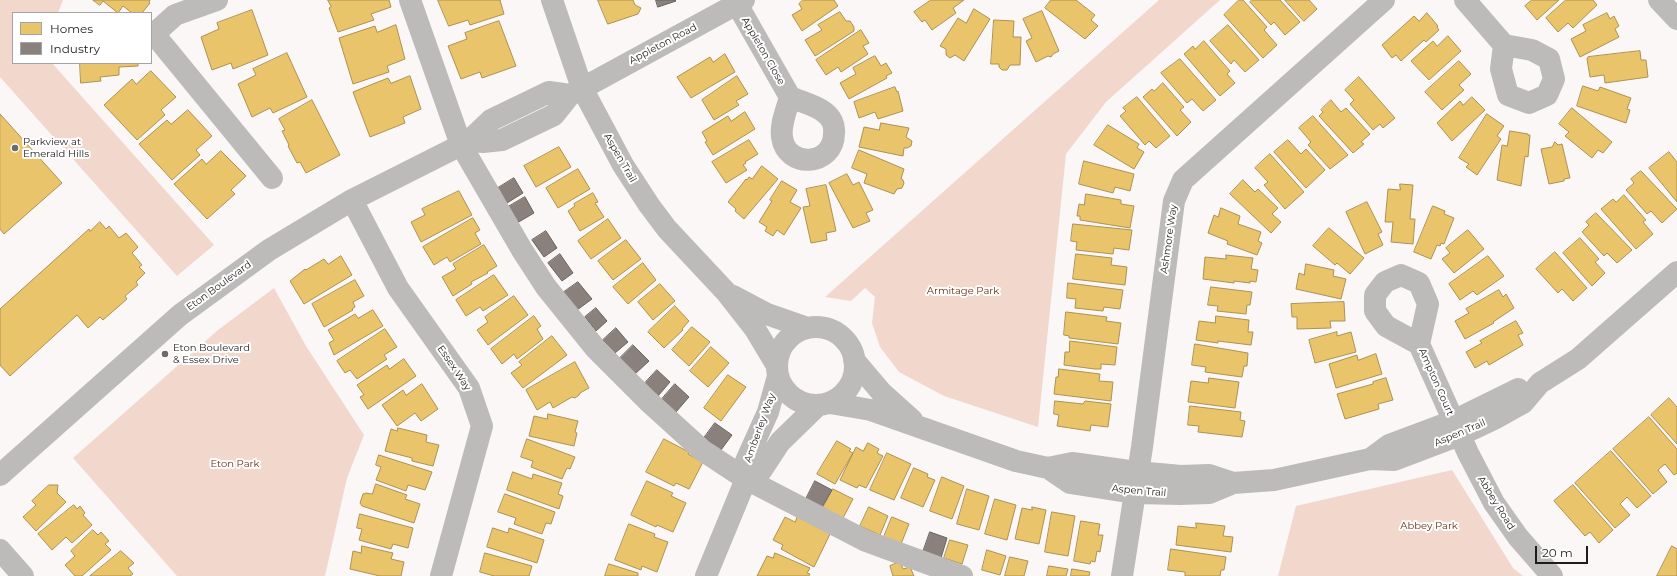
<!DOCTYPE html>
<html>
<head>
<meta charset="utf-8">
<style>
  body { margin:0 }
  #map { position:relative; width:1677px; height:576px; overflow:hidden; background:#fbf7f6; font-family:Montserrat,sans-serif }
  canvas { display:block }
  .legend { position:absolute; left:12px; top:12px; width:140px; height:52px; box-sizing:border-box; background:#fff; border:1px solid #a5a4a4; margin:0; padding:5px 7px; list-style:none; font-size:12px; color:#1f1c1b }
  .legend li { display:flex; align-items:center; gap:8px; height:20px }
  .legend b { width:20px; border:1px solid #a5a4a4 }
  .scale { position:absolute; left:1535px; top:546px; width:53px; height:18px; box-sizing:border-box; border:2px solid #1f1c1b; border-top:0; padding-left:5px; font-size:12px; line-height:14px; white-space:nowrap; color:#1f1c1b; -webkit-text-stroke:3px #fff; paint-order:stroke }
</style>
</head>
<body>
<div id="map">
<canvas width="1677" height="576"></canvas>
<ul class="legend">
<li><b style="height:11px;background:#e9c46a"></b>Homes</li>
<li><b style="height:11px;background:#8a817c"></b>Industry</li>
</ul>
<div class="scale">20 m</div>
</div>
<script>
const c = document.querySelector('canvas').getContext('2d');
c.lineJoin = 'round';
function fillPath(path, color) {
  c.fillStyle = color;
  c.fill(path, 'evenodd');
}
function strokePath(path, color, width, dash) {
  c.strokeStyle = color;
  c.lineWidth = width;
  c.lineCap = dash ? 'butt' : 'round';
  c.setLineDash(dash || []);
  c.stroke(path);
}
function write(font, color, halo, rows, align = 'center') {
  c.font = font + ' Montserrat,sans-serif';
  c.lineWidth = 4;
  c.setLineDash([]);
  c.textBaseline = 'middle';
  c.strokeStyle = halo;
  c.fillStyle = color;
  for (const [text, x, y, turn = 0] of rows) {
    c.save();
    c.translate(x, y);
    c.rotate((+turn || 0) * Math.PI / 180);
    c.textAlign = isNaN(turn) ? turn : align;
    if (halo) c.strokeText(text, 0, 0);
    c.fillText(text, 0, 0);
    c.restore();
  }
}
const green = new Path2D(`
  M0,0H63L58,13H13V63H52L214,245L177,276L0,77Z
  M1159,0H1220L1106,102L1066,154L1038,427L944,396L899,372L880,347L872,323L875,297L865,288L851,301L825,297Z
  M274,288L306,346L364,435L347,478L325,576H177L73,458L218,330Z
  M1452,470L1513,568L1523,576H1278L1296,506Z`);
const homes = new Path2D(`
  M93,0H150L149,2L150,3L142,13H132L123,6L118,13L103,1L100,5Z
  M328,0H389L391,7L371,14L374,20L338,32L329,8L331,7Z
  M438,0H500L504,14L470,25L468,20L449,26Z
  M598,0H633L635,5L641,8L638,14L608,24Z
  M803,0H834L838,6L802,31L792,15L802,9L799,4Z
  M931,0H964L953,8L956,13L932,30L925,20L922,22L914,12Z
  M1051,0H1076L1095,15L1091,20L1098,26L1085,39L1045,8Z
  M1239,0H1243L1267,27L1264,30L1277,45L1263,58L1224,15Z
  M1252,0H1280L1300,22L1285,35L1274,22L1271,25L1250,2Z
  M1285,0H1309L1317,9L1304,21Z
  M1532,0H1559L1537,20L1525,6Z
  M1566,0H1593L1597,5L1573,28L1568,23L1558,32L1546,18Z
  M974,9L990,19L964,61L955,55L950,58L946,55V49L940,46L958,18L966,23Z
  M252,10L268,55L233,69L231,63L212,70L201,37L219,29L217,23Z
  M1042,11L1059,51L1053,54L1051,57L1048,56L1036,62L1026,41L1032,38L1023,19Z
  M840,12L846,21H850L854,27V31L815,56L805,40L822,30L818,25Z
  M1427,13L1438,26L1437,27L1439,30L1426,42L1424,40L1401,61L1396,55L1392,58L1382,45L1414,16L1419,21Z
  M1607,13L1610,19L1614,16L1619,26L1615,29L1619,37L1580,57L1571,39L1586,31L1583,25Z
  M994,20L1014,21L1013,37H1021L1020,65H1010L1007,70H1002L999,67V64H991Z
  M499,21L516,66L482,78L480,72L461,79L448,46L467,39L465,33Z
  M396,25L405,59L387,66L389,72L353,84L339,38L375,26L377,32Z
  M1228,25L1259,60L1245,72L1234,60L1231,64L1210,41Z
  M861,30L869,43L863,46L868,54L841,72L838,67L826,75L816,60Z
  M1448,36L1461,51L1429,80L1411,61L1433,41L1437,46Z
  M1204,41L1230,71L1227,74L1235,83L1220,96L1184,54L1193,46L1195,49Z
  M1640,51L1641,60H1646L1648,77L1605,83L1604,75L1590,77L1587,59L1588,57Z
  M287,53L307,97L273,113L270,108L252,117L238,84L256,75L253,69Z
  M725,54L735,72L691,98L677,77L710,57L713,62Z
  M875,56L881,66L886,63L892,73L886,76L887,78L849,99L840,83L856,74L853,68Z
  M1180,59L1216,100L1203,111L1192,99L1187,103L1161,73Z
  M1459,61L1471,74L1459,85L1464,90L1442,110L1425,92Z
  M80,63H138V66L119,67V75L100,77L101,81L81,83Z
  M151,71L176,97L161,110L165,115L137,140L104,105L132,79L136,84Z
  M410,76L421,109L403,117L405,123L370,137L353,92L388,78L391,83Z
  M737,76L748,94L736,101L739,105L714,120L702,100Z
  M1359,77L1395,118L1383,128L1380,124L1373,130L1350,104L1354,100L1345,90Z
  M1163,83L1184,107L1180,110L1191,122L1177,136L1143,97L1152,89L1154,91Z
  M1583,86L1598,91L1600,87L1631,98L1627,109L1630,110L1626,123L1577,106Z
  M895,87L897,92L898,91L903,111L878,119L875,112L859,118L854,102Z
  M1137,97L1170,136L1156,148L1149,141L1145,145L1120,116L1126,111L1123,108Z
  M1472,97L1485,110L1452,141L1437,123L1460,101L1463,105Z
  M312,100L340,155L306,173L300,162L297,163L288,146L289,145L282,131L285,130L279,119Z
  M1331,100L1341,112L1346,108L1370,134L1361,142L1364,144L1353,153L1319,116L1323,112L1321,110Z
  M1572,108L1612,142L1603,153L1598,150L1592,158L1565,136L1569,132L1559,124Z
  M188,110L212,136L196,150L200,155L172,180L139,144L167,120L171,124Z
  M745,112L755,129L713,155L705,142L707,141L702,132L728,116L731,121Z
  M0,114L62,183L4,234L0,229Z
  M1487,114L1504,126L1497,136L1501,139L1477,175L1466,167L1469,164L1459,158Z
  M1313,116L1348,155L1330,169L1308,145L1311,142L1299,128Z
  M881,123L909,128L906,137L912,141L911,146L907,148H904L903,156L859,147L864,127L879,130Z
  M1108,125L1139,144L1137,148L1144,152L1134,169L1094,145Z
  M1510,131L1528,134V135H1530L1528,157L1525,156L1521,186L1497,180L1502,145L1507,146Z
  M749,140L758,154L745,162L746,163L743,165L747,170L726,183L712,162Z
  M1288,140L1301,154L1306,149L1325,170L1306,188L1274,152Z
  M1555,142L1558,145L1562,144L1570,178L1564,179V181L1549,184L1541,149L1552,147Z
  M559,147L571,167L536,187L524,166Z
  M859,150L904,169L901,179L903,180L904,183L902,188L897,189L894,194L864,183L867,174L852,168Z
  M221,151L246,176L231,190L235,194L207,219L174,184L202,159L206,164Z
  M1669,152L1677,162V202L1649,168Z
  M1270,154L1304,192L1285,209L1264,185L1268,182L1255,168Z
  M1084,161L1134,174L1130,191L1115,187L1113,193L1079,184Z
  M762,166L778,179L744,219L735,211L736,209L728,202L746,179L747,180L749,177L752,179Z
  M578,169L590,189L558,208L546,188Z
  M1641,171L1677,209L1662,223L1651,211L1647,214L1626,190L1634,183L1631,179Z
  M847,174L853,185L859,182L873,210L866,213L870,221L853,228L829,183Z
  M1243,180L1255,192L1258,189L1278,208L1272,214L1281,222L1271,233L1230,194Z
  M782,181L797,190L790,202L801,208L784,235L777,230L773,236L765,231L767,227L759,222L772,201L770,200Z
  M1400,184L1413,185L1410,219H1415L1413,244L1391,242L1393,222H1385L1388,189L1400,190Z
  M826,185L836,231L826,233L827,240L811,243L803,207L810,206L806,189Z
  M459,191L472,215L421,242L411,222L425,215L422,209Z
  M593,193L598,202L595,203L604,217L580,231L568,211L575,206L574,204Z
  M1086,194L1121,200V204L1134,206L1130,228L1080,220V216H1077L1079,204L1084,205Z
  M1624,195L1646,220L1643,222L1653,234L1636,249L1601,209L1613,199L1616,202Z
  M1367,202L1382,232L1378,234L1383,245L1365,254L1346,212Z
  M1433,206L1445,211L1444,214L1454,218L1444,244L1441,243L1440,246L1437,245L1431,259L1414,252Z
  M1221,208L1240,216L1238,224L1261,232L1258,241L1262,243L1257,255L1227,244L1228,241L1208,233L1214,215L1218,217Z
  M1596,213L1632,250L1617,263L1607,253L1604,256L1582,232L1589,225L1586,222Z
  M473,218L480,230L475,233L481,244L450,262L447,257L434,265L423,247Z
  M608,219L621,238L591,259L578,241Z
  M100,222L106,229L109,226L119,238L126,233L138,247L132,253L142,265L139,267L145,273L136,282L138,285L125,296L127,299L103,320L100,317L88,328L77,315L10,376L0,365V309L89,229L90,231Z
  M1073,224L1132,230L1129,250L1114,248L1113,254L1076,250L1077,242L1071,241Z
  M1329,228L1364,258L1350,274L1337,263L1335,265L1313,246Z
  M1468,230L1484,249L1454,273L1442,259L1450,253L1446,248Z
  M1580,238L1599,259L1595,262L1605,273L1592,286L1563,253Z
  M626,240L641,259L613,280L598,261Z
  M484,245L497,266L487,272L488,273L471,282L472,284L453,296L442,277L456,269L453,264Z
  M1555,252L1587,288L1573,301L1562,289L1558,293L1536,269Z
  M1076,254L1112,258L1111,265L1127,267L1125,285L1073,279Z
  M1226,255L1253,258L1251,269L1258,270L1256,282L1250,281V283L1234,281V283L1203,279L1205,257L1226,259Z
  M341,256L352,275L304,304L290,281L305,269L306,270L324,259L328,264Z
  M1488,256L1504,276L1477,295L1473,291L1460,300L1449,284Z
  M643,263L656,280L628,304L613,287Z
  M1306,264L1334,270L1333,276L1346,279L1341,299L1296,289L1299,273L1304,275Z
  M494,275L508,295L483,311L480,307L466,316L456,300Z
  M355,280L364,296L353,302L355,307L352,309L353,310L324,327L312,304Z
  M1068,283L1123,290L1120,309L1104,307L1103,311L1075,308L1076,299L1067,298Z
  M660,284L675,301L653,320L638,302Z
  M1211,287L1252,292L1250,305H1247L1246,314L1217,311L1218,306L1208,305Z
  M1499,290L1503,297L1506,294L1514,308L1493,322L1494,323L1465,339L1455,321L1469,313L1466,309Z
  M514,296L528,315L488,345L477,330L488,322L485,317Z
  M1344,302L1345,321H1330L1331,328L1297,329V317H1292L1291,304Z
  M675,306L689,321L682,329L683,330L664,348L648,332Z
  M373,310L383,326L334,355L329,343L334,340L328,330L355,314L358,318Z
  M1066,312L1107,317L1106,321L1121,323L1118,344L1069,338V336L1064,335Z
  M534,316L541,326L537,329L543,339L517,359L514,354L502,364L491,349Z
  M1216,316L1249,320L1248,332H1253L1251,345L1218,341V343L1196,340L1199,321L1215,323Z
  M1516,321L1523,333L1518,335L1523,345L1489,365L1487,361L1475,368L1466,352L1482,343L1480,341Z
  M692,327L710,342L689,366L672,350Z
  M385,329L397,347L384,355L387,359L357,379L350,370L345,373L337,361Z
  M1337,332V336L1351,332L1356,352L1315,363L1309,340Z
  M552,336L567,355L523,388L511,373L522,365L519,362Z
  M1070,341L1117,347L1115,365L1101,364V369H1095L1064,365L1065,352H1069Z
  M1195,344L1248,353L1247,366H1244L1242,377L1205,372L1206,367L1192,365Z
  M711,347L729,363L708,387L690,371Z
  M1376,354L1382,374L1336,388L1329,364L1357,355L1358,360Z
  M404,359L416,376L368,409L360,397L364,395L357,385L387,365L389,369Z
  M575,362L589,388L580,393L579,395L575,398L572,397L553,408L550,402L537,410L526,390Z
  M1059,369L1100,374L1099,381L1113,382L1111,401L1054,394L1056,377H1058Z
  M728,375L746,387L721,421L704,408Z
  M1209,378L1239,382L1235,408L1188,402L1191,381L1208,383Z
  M1386,378L1393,400L1378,404L1379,409L1345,419L1337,394L1373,384V382Z
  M422,384L438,409L421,421L415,413L397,426L382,405L403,390L406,395Z
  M1669,398L1677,407V444L1651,415Z
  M1055,401L1083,404L1085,401L1111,404L1108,427L1091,425L1090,431L1057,426L1059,415L1054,414Z
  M1190,406L1241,412L1240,420L1245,421L1242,437L1198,432L1199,426L1188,425Z
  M548,414L578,421L575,432L577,433L574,446L529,436L534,416L547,419Z
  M1649,417L1677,449V473L1674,475L1665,464L1658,470L1667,482L1653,494L1613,449Z
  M398,428L427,435L426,442L439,445L433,466L412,461V458L385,451L391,429L397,431Z
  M527,439L575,457L570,469L567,468L562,479L531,467L533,461L521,457Z
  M664,439L689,452L688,454L703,462L689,489L676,483L674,486L646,472Z
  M837,441L851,449L849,451L853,453L835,484L817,474Z
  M868,443L879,449L877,453L883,456L866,488L859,485L857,488L840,480L856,447L863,451Z
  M1611,451L1651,496L1637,508L1627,497L1620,504L1630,515L1615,528L1575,483Z
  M887,453L911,464L894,500L870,490Z
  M379,455L432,472L425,490L408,485L406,491L376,480L381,467L376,465Z
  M914,468L928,474L927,477L935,480L923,507L901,498Z
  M513,472L532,479L533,474L562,483L558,494L563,496L559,509L507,490Z
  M942,477L964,486L952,519L930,511Z
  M647,481L673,493L671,496L686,503L673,532L657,525L656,527L631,515Z
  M376,484L407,495L405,499L420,504L414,523L362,506L360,503L363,494L366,493L372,494Z
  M49,485H58L57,493L66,502L36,531L23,517L36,505L32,501Z
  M1573,485L1613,530L1599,543L1590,532L1585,536L1554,501Z
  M833,489L853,499L843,518L823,508Z
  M967,489L989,496L979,530L957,524Z
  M505,494L555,512L551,524L546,523L542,534L514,524L516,518L498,512Z
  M995,499L1016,505L1007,540L985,534Z
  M74,505L77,509L80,506L85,513L83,515L92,525L72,543L66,537L52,550L38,534Z
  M869,507L888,516L880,535L860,526Z
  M1032,507L1046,510L1039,544L1015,539L1022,508L1032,510Z
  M1052,512L1075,516L1068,556L1045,552Z
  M360,514L413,528L408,548L393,544L391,549L359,540L362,529L357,528Z
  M798,515L831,532L814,567L781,549L783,545L773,540L785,517L795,522Z
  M892,517L909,524L901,544L884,537Z
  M1081,521L1100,524L1098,535H1103L1100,552L1097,551L1095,562L1091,561L1090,564L1074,561Z
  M1196,523L1225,526L1223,536L1233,537L1231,552L1176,545L1178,526L1196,528Z
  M629,524L655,534L654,537L668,542L657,572L642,566L641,570L615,560Z
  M493,528L508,533L509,528L544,540L537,563L487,547Z
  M93,530L98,535L101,532L109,541L105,544L111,550L82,576H75L65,565L75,556L71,551Z
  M950,540L968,545L962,564L944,558Z
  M362,546L393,553L391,559L404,562L401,576H380L350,569L353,551L361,553Z
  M1672,546L1677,549V576H1657Z
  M1171,549L1226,557L1224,570H1221L1220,576H1185V572L1168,570Z
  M987,550L1006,556L1000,575L982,570Z
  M121,551L134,563L128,568L133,574L130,576H90Z
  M485,553L532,566L529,576H494L480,572Z
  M775,553L810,568L807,573L810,574L809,576H757L767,556L773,558Z
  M1010,557L1028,561L1024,576H1005Z
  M900,562L903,569L910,567L914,576H893L890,566Z
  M609,564L638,573V576H605Z
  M1049,566L1068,569L1066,576H1047Z
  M1072,569L1090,572L1089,576H1071Z`);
const industry = new Path2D(`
  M656,0H675L676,1L658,7Z
  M514,178L523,193L507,203L498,188Z
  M525,197L534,213L517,223L508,207Z
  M546,231L557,248L544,257L532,240Z
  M560,254L573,273L562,281L548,263Z
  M578,282L592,299L577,310L564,292Z
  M596,308L607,321L596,331L585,317Z
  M616,328L628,342L615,353L603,340Z
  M633,345L649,361L635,374L620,358Z
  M657,370L670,382L658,396L645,383Z
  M675,384L689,397L676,412L662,399Z
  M715,423L732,435L721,450L704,438Z
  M815,481L832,490L822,507L806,499Z
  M930,532L947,538L941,558L923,552Z`);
const minor = new Path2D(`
  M217,0L175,15L154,34L272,178
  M410,0L461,145L522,250L546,287L596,349L648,401L702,450L746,479L866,541L962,576
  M552,0L582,88L623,165L649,205L667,229L726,292L755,329L776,364
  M1465,0L1504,45L1532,50L1549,59L1554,79L1547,95L1529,103L1508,95L1501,69L1504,45
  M1659,0L1677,19
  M737,4L790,97
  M790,97C801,102 815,105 824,112C831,117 835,125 834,133C834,167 786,169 782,137C780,124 787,109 790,97Z
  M469,141L483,142L502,140L554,115L570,95L744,0
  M352,200L398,288L469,388L482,426L441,576
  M733,296L767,314L807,328
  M777 366a39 39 0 1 1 78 0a39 39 0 1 1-78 0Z
  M1419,344L1386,326L1375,311V295L1385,282L1401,275L1419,283L1428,304L1419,344L1468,453L1494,503L1518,537L1552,576
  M854,360L882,393L912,420
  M830,403L871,410L1016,461L1048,468L1070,483L1134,493L1180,494L1209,493L1233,483L1274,480L1370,459L1394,460L1460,435L1496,418L1523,403L1540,383L1578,359L1677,272
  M1370,459L1389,445L1453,421L1518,389
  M1048,468L1072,463L1137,472L1181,476L1209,475L1233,483
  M0,475L180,315L269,250L352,200L469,141L491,120L549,92L570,95
  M746,479L761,471L780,442L817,406
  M0,550L23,576
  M706,576L746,479V461L768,412L778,376
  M1122,576L1142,447L1174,201L1183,180L1384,0`);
const markers = [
  [15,148,4,"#6c6968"],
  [165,354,4,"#6c6968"]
];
const streetNames = [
  ["Appleton Road",663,44,-28],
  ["Appleton Close",763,51,60],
  ["Aspen Trail",620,158,60],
  ["Ashmore Way",1169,239,-82],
  ["Eton Boulevard",219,286,-36],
  ["Essex Way",454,368,56],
  ["Ampton Court",1436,382,66],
  ["Amberley Way",760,428,-70],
  ["Aspen Trail",1460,433,-23],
  ["Aspen Trail",1139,491,5],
  ["Abbey Road",1496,503,58]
];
const poiNames = [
  ["Parkview at",23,142],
  ["Emerald Hills",23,154],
  ["Eton Boulevard",173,348],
  ["& Essex Drive",173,360]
];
const parkNames = [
  ["Armitage Park",963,291],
  ["Eton Park",235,464],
  ["Abbey Park",1429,526]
];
fillPath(green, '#f1d7cc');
fillPath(homes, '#e9c46a');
strokePath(homes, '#ac9252', 1);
fillPath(industry, '#8a817c');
strokePath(industry, '#6a635f', 1);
strokePath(minor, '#bdbbba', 22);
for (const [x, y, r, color] of markers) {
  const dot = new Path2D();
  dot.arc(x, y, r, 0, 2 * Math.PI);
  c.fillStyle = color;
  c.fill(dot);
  strokePath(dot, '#fff', 1.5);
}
write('10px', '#1f1c1b', '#fff', streetNames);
write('10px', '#1f1c1b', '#fff', poiNames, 'left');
write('10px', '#6b2f10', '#fff', parkNames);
</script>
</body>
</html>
